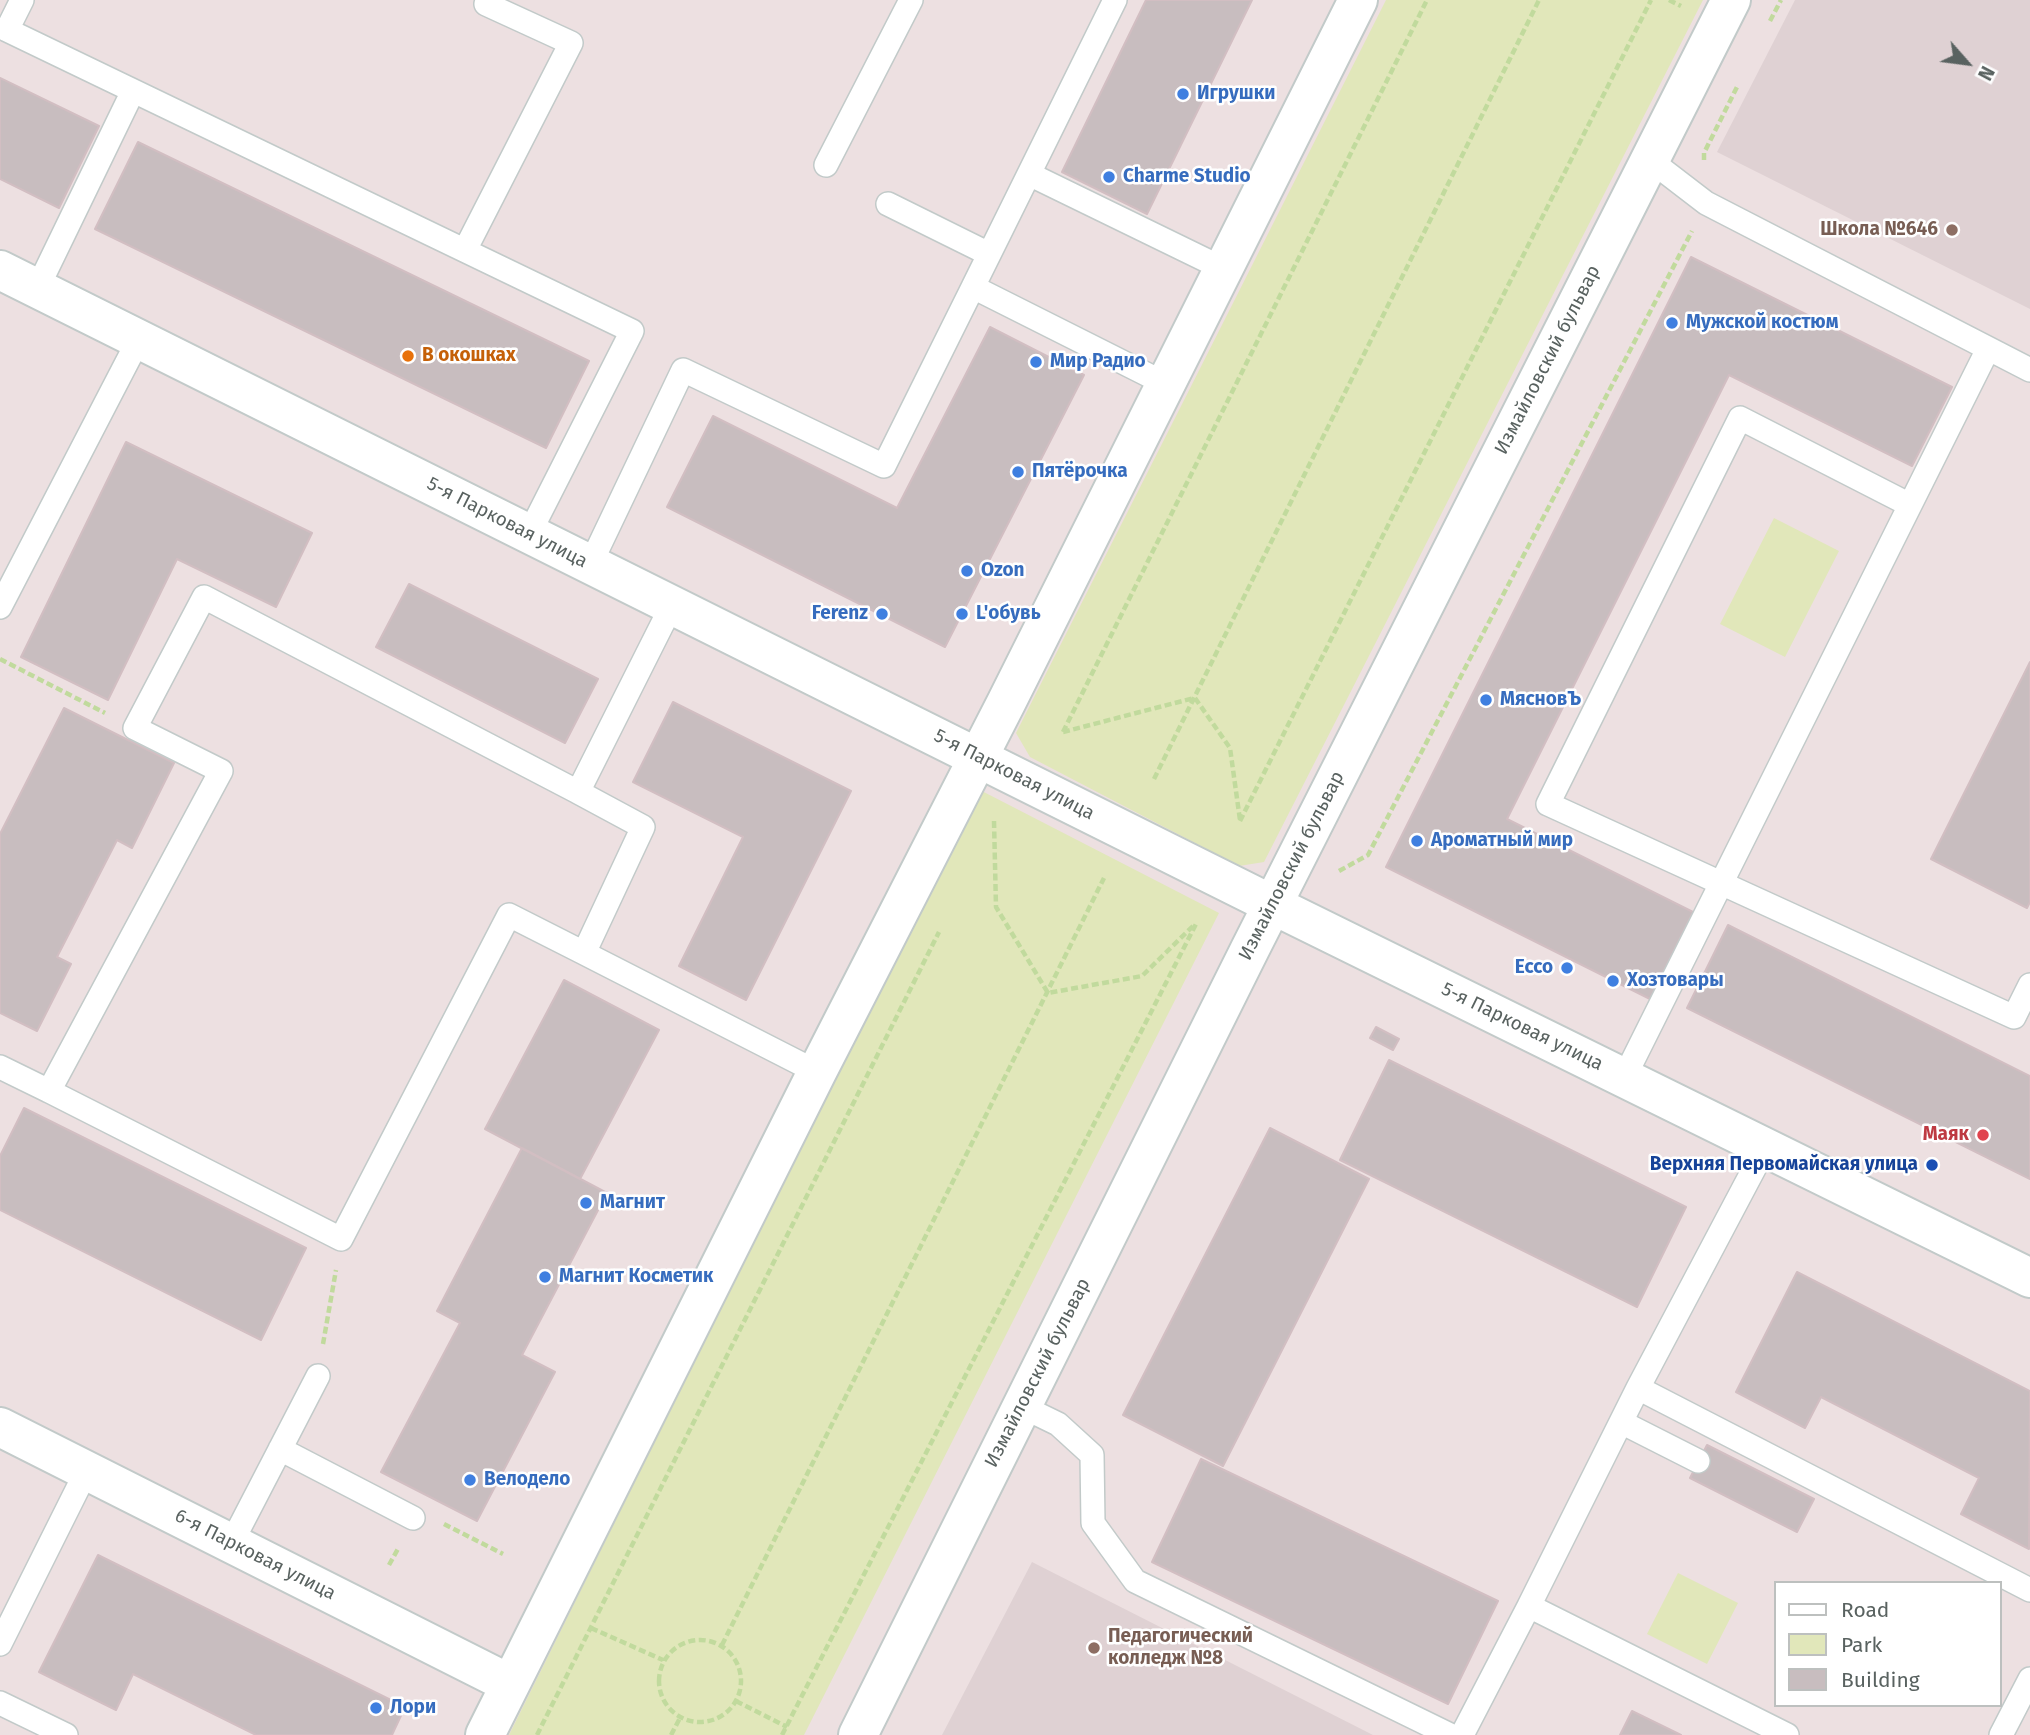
<!DOCTYPE html>
<html>
<head>
<meta charset="utf-8">
<style>
  body { margin:0 }
  #map { position:relative; width:2030px; height:1735px; overflow:hidden; background:#ede0e1; font-family:"Fira Sans",sans-serif }
  canvas { display:block }
  .legend { position:absolute; left:1774px; top:1581px; width:228px; height:126px; box-sizing:border-box; background:#fff; border:2px solid #bdc0bf; margin:0; padding:9px 12px; list-style:none; font-size:21px; color:#596260 }
  .legend li { display:flex; align-items:center; gap:14px; height:35px }
  .legend b { width:35px; border:2px solid #bdc0bf }
  .north { position:absolute; left:1932px; top:28px; width:70px; height:70px; -webkit-text-stroke:5px #fff; paint-order:stroke; rotate:118deg; font-size:19px; font-weight:700; line-height:28px; text-align:center; color:#596260 }
  .north::after { content:''; display:block; margin:auto; width:24px; height:32px; background:#596260; clip-path:polygon(50% 0,100% 100%,50% 72%,0 100%) }
</style>
</head>
<body>
<div id="map">
<canvas width="2030" height="1735"></canvas>
<ul class="legend">
<li><b style="height:9px;background:#fff"></b>Road</li>
<li><b style="height:19px;background:#e1e7ba"></b>Park</li>
<li><b style="height:19px;background:#c8bdbf"></b>Building</li>
</ul>
<div class="north">N</div>
</div>
<script>
const c = document.querySelector('canvas').getContext('2d');
c.lineJoin = 'round';
function fillPath(path, color) {
  c.fillStyle = color;
  c.fill(path, 'evenodd');
}
function strokePath(path, color, width, dash) {
  c.strokeStyle = color;
  c.lineWidth = width;
  c.lineCap = dash ? 'butt' : 'round';
  c.setLineDash(dash || []);
  c.stroke(path);
}
function write(font, color, halo, rows, align = 'center') {
  c.font = font + ' "Fira Sans",sans-serif';
  c.lineWidth = 5;
  c.setLineDash([]);
  c.textBaseline = 'middle';
  c.strokeStyle = halo;
  c.fillStyle = color;
  for (const [text, x, y, turn = 0] of rows) {
    c.save();
    c.translate(x, y);
    c.rotate((+turn || 0) * Math.PI / 180);
    c.textAlign = isNaN(turn) ? turn : align;
    if (halo) c.strokeText(text, 0, 0);
    c.fillText(text, 0, 0);
    c.restore();
  }
}
const education = new Path2D(`
  M1795,0H2030V309L1717,152Z
  M1032,1562L1373,1735H942Z`);
const green = new Path2D(`
  M1386,0H1703L1264,862L1239,866L1030,757L1016,733Z
  M1774,518L1839,551L1785,657L1720,624Z
  M978,789L1219,913L804,1735H509Z
  M1678,1573L1738,1603L1707,1664L1647,1634Z`);
const building = new Path2D(`
  M1146,0H1252L1147,214L1062,172Z
  M0,78L99,126L59,208L0,179Z
  M138,142L589,361L546,448L95,229Z
  M1691,257L1952,387L1912,466L1729,375L1507,819L1693,912L1650,999L1386,867Z
  M990,327L1084,375L945,647L667,507L713,416L897,508Z
  M126,442L312,533L276,607L177,559L108,700L21,657Z
  M409,584L598,679L565,743L376,647Z
  M2030,662V902L2027,908L1931,859Z
  M673,702L851,791L746,1000L679,966L743,837L633,782Z
  M64,708L174,763L132,848L117,840L57,957L71,964L37,1031L0,1013V834Z
  M1728,925L2030,1076V1179L1687,1008Z
  M564,980L659,1030L580,1179L485,1129Z
  M1376,1027L1399,1039L1393,1050L1370,1038Z
  M1389,1060L1686,1207L1637,1307L1340,1160Z
  M24,1108L306,1248L261,1340L0,1210V1156Z
  M1270,1128L1369,1179L1223,1466L1123,1415Z
  M522,1148L607,1193L522,1355L555,1372L477,1521L381,1472L460,1323L437,1311Z
  M1797,1272L2030,1391L2029,1549L1961,1514L1979,1478L1821,1397L1805,1428L1736,1392Z
  M1707,1445L1814,1499L1797,1532L1690,1478Z
  M1201,1459L1498,1601L1448,1704L1152,1562Z
  M98,1555L405,1707L392,1735H256L133,1674L116,1710L39,1672Z
  M1632,1711L1681,1735H1620Z`);
const path = new Path2D(`
  M1669,0L1681,6
  M1770,21L1781,0
  M1704,160V153L1738,85
  M0,659L105,713
  M1195,698L1230,748L1240,820
  M1063,732L1427,0
  M1063,732L1194,698
  M1154,779L1539,0
  M994,821L996,907L1048,993L1142,976L1193,926
  M1240,821L1651,0
  M1339,871L1368,855L1692,231
  M323,1344L336,1270
  M444,1524L503,1554
  M389,1565L399,1547
  M591,1628L663,1660
  M659 1681a41 41 0 1 1 82 0a41 41 0 1 1-82 0Z
  M722,1645L1104,878
  M736,1701L787,1727
  M537,1735L939,932
  M671,1735L680,1718
  M782,1735L1196,924`);
const service = new Path2D(`
  M22,0L7,30L632,331L529,534
  M1115,0L973,287L1166,384
  M1650,160L1706,203L2030,370
  M826,165L911,0
  M1029,174L1224,269
  M888,204L989,254
  M465,250L571,43L486,4
  M37,289L133,91
  M1910,505L1740,418L1548,804L2014,1017L2030,985
  M590,565L683,370L884,466L973,287
  M672,605L578,792L643,827L584,953L817,1072
  M0,607L139,339
  M578,792L204,597L135,728L221,771L49,1091L341,1239L509,915L584,953
  M0,1067L49,1091
  M1624,1078L1988,349
  M1765,1148L1638,1388L1529,1606L1787,1735
  M1638,1388L2030,1590
  M1021,1406L1058,1424L1092,1455L1093,1523L1135,1581L1450,1735
  M1621,1422L1698,1461
  M280,1449L413,1518
  M232,1542L318,1376
  M0,1644L87,1470
  M0,1703L66,1735
  M1462,1735L1529,1606
  M2001,1735L2030,1679`);
const minor = new Path2D(`
  M0,270L1273,905L2030,1278
  M0,1427L510,1684`);
const tertiary = new Path2D(`
  M485,1735L817,1072L1006,703L1358,0
  M858,1735L1250,949L1731,0`);
const markers = [
  [1183,94,7,"#3f7fe0"],
  [1109,177,7,"#3f7fe0"],
  [1952,230,7,"#8d6e63"],
  [1672,323,7,"#3f7fe0"],
  [408,356,7,"#e8710a"],
  [1036,362,7,"#3f7fe0"],
  [1018,472,7,"#3f7fe0"],
  [967,571,7,"#3f7fe0"],
  [882,614,7,"#3f7fe0"],
  [962,614,7,"#3f7fe0"],
  [1486,700,7,"#3f7fe0"],
  [1417,841,7,"#3f7fe0"],
  [1567,968,7,"#3f7fe0"],
  [1613,981,7,"#3f7fe0"],
  [1983,1135,7,"#e0444e"],
  [1932,1165,7,"#1a4fb4"],
  [586,1203,7,"#3f7fe0"],
  [545,1277,7,"#3f7fe0"],
  [470,1480,7,"#3f7fe0"],
  [1094,1648,7,"#8d6e63"],
  [376,1708,7,"#3f7fe0"]
];
const shopNames = [
  ["Игрушки",1197,94],
  ["Charme Studio",1123,177],
  ["Мужской костюм",1686,323],
  ["Мир Радио",1050,362],
  ["Пятёрочка",1032,472],
  ["Ozon",981,571],
  ["Ferenz",868,614,"right"],
  ["L'обувь",976,614],
  ["МясновЪ",1500,700],
  ["Ароматный мир",1431,841],
  ["Ecco",1553,968,"right"],
  ["Хозтовары",1627,981],
  ["Магнит",600,1203],
  ["Магнит Косметик",559,1277],
  ["Велодело",484,1480],
  ["Лори",390,1708]
];
const educationNames = [
  ["Школа №646",1938,230],
  ["Педагогический",1108,1637,"left"],
  ["колледж №8",1108,1659,"left"]
];
const foodNames = [
  ["В окошках",422,356]
];
const streetNames = [
  ["Измайловский бульвар",1548,360,-63],
  ["5-я Парковая улица",507,523,27],
  ["5-я Парковая улица",1014,775,27],
  ["Измайловский бульвар",1292,866,-63],
  ["5-я Парковая улица",1522,1027,26],
  ["Измайловский бульвар",1038,1373,-63],
  ["6-я Парковая улица",255,1555,27]
];
const healthNames = [
  ["Маяк",1969,1135]
];
const transitNames = [
  ["Верхняя Первомайская улица",1918,1165]
];
fillPath(education, '#dfd1d3');
fillPath(green, '#e1e7ba');
fillPath(building, '#c8bdbf');
strokePath(building, '#d2bec2', 2);
strokePath(service, '#c2cac9', 26);
strokePath(minor, '#c2cac9', 42);
strokePath(tertiary, '#c2cac9', 42);
strokePath(path, '#c1da9d', 4.5, [7, 3.5]);
strokePath(service, '#fff', 23);
strokePath(minor, '#fff', 38);
strokePath(tertiary, '#fff', 38);
for (const [x, y, r, color] of markers) {
  const dot = new Path2D();
  dot.arc(x, y, r, 0, 2 * Math.PI);
  c.fillStyle = color;
  c.fill(dot);
  strokePath(dot, '#fff', 2.5);
}
write('bold 19px', '#366cbe', '#fff', shopNames, 'left');
write('bold 19px', '#785e54', '#fff', educationNames, 'right');
write('bold 19px', '#c56008', '#fff', foodNames, 'left');
write('19px', '#596260', '#fff', streetNames);
write('bold 19px', '#be3a42', '#fff', healthNames, 'right');
write('bold 19px', '#164399', '#fff', transitNames, 'right');
</script>
</body>
</html>
